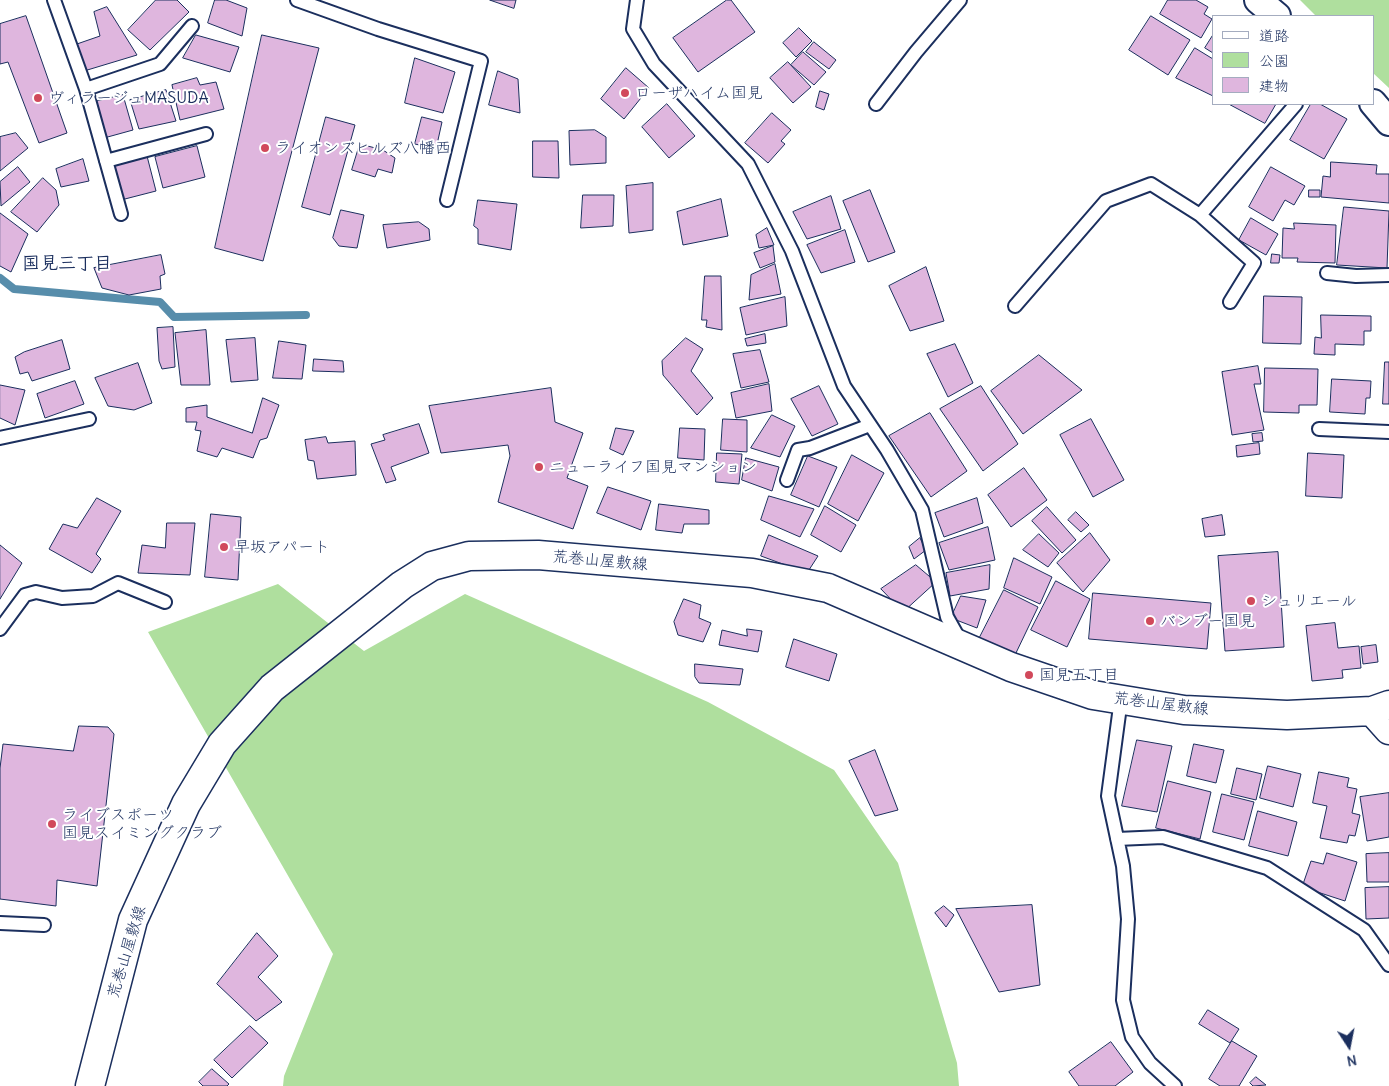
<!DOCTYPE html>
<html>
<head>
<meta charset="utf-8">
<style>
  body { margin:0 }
  #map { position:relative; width:1389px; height:1086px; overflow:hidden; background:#fff; font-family:Delius,"Klee One",sans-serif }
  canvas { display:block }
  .legend { position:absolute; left:1212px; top:15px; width:162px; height:90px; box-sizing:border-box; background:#fff; border:1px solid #a4acbf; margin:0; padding:6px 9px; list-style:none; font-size:15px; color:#1b2f5e }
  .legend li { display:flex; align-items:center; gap:10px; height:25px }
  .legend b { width:25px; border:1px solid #a4acbf }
  .north { position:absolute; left:1324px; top:1021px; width:50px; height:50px; -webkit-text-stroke:4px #fff; paint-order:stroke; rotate:169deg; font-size:14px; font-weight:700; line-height:20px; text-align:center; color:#1b2f5e }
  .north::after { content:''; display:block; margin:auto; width:18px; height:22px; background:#1b2f5e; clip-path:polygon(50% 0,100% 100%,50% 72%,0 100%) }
</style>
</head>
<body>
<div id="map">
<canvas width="1389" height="1086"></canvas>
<ul class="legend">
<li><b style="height:6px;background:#fff"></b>道路</li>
<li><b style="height:14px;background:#afdf9e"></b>公園</li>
<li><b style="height:14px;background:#dfb6de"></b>建物</li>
</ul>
<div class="north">N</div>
</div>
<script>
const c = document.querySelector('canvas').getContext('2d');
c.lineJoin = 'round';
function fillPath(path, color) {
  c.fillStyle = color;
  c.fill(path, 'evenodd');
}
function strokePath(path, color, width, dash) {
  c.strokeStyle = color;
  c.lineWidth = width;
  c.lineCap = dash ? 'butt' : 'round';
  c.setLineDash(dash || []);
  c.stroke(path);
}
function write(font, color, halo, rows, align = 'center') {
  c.font = font + ' Delius,"Klee One",sans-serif';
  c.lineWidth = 4;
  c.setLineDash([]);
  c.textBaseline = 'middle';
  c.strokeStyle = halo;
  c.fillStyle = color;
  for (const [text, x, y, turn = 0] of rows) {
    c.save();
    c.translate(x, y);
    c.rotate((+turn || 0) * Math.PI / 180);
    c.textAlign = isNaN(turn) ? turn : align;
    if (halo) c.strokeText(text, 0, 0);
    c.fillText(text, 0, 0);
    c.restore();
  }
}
const green = new Path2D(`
  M1300,0H1389V88L1373,73V16H1316Z
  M278,584L364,651L465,594L708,702L834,770L898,863L957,1063L959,1086H283L284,1076L333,954L148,632Z`);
const stream = new Path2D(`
  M0,278L14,289L160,302L174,317L306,315`);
const building = new Path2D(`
  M156,0H177L189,12L150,50L128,30Z
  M215,0H226L247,8L242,36L208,23Z
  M490,0H516L514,8Z
  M727,0H731L755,32L698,72L673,38Z
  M1168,0H1196L1208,7L1204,14L1212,19L1201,38L1160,14Z
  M107,7L137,55L84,71L74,45L100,36L94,12Z
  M26,16L67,133L39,143L8,62L0,64V24Z
  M1151,16L1190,40L1168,75L1129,50Z
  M799,28L812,41L796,57L783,43Z
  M196,35L239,47L230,72L183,58Z
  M262,35L319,48L263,261L215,248Z
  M1213,35V53L1205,48Z
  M814,42L836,60L829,69L806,52Z
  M1195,48L1213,59V96L1176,78Z
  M803,52L826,72L814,85L791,65Z
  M415,58L455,72L443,113L405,103Z
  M788,62L811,87L793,103L770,78Z
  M626,68L649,88L624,119L601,99Z
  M498,71L518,79L520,113L489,105Z
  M197,78L200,85L216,82L224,109L180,120L172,85Z
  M166,90L176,121L139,129L130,100Z
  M820,91L829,94L824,110L816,107Z
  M123,95L133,130L104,138L94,102Z
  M667,104L695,136L669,158L642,127Z
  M1229,104H1276L1265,123Z
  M1311,104H1320L1347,119L1324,159L1290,140Z
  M772,113L791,130L781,141L785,144L768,163L745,143Z
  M326,117L355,125L330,215L302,207Z
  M422,117L442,122L436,149L415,144Z
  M595,130L606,137V163L570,165L569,131Z
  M16,133L28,148L0,171V137Z
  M533,141H558L559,178L533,177Z
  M360,144L383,150L395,158L392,173L378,169L375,177L352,170Z
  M197,146L205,177L163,188L155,157Z
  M147,156L156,191L121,200L112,164Z
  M83,159L89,181L61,187L56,169Z
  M1331,162L1377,165L1376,174H1389V203L1321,197L1323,176L1330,177Z
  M18,167L30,182L1,206L0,182Z
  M1271,167L1305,186L1294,205L1285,200L1273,221L1249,207Z
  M43,178L56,190L59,205L37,232L11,212Z
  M653,183V230L629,233L626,186Z
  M870,190L895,252L868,262L843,201Z
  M1309,190H1320V197H1309Z
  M583,195H614L613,226L581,228Z
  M831,196L841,229L807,239L793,212Z
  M721,199L728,236L683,245L677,212Z
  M478,200L517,204L511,250L478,244V229L474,226Z
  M1344,207L1389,211L1387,268L1337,265Z
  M341,210L364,215L357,248L339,246L333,238Z
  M0,213L28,234L11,272L0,266Z
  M1251,218L1278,234L1266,255L1239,240Z
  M419,222L429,229L430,240L387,248L383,225Z
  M1294,223L1336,225L1335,263L1297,262L1298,258H1282L1283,228L1294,229Z
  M767,228L774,245L759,248L756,235Z
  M845,230L855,262L821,273L807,245Z
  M773,246L775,262L760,268L754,253Z
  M1272,254L1280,255L1279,263H1271Z
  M161,255L165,274L160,276L161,289L129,295L102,288L94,268Z
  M775,264L781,294L749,300L751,275Z
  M926,267L944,321L910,331L889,286Z
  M705,276H721L722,330L706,327L707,320H702Z
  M1264,296L1302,297L1301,344L1263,343Z
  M785,297L787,326L746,335L740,308Z
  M1321,315L1371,316V331H1364V345L1335,344V355L1314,354L1315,337L1321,338Z
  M173,327L175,367L162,369L159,361L157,328Z
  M206,330L210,385H181L175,333Z
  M765,334L766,343L747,346L745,339Z
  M255,338L258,380L231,382L226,340Z
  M686,338L703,349L691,371L713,398L697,415L663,375L662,361Z
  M62,340L70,369L32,381L28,372L20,374L15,357L24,352Z
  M279,341L306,345L302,379L273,378Z
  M955,344L973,383L948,397L927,354Z
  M760,350L769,382L741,388L733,354Z
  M1039,355L1082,390L1023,434L991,391Z
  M314,359L343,361L344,372L313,371Z
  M1385,362H1389V404H1383Z
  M138,363L152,403L134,410L108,406L95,378Z
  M1258,366L1261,384H1254L1264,430L1232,435L1222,372Z
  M1265,368L1318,369L1317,405H1299V413L1264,412Z
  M1332,379L1371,381L1370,398H1366L1365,414L1330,412Z
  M75,381L84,404L45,418L37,394Z
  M769,384L772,411L736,418L731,393Z
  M0,385L25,390L15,425L0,418Z
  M819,386L838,424L812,436L791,399Z
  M981,386L1018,444L983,471L940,409Z
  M551,388L555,422L583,433L567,478L588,486L573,529L498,502L510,456L508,445L441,453L429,406Z
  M263,398L279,405L267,438L260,440L253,458L222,448L217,457L197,451L201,431L195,430L197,422H186V408L207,405V417L252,433Z
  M930,413L967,471L931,497L889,436Z
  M772,415L795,426L780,457L751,448Z
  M723,419L747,420V452L721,450Z
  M1091,419L1124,480L1093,497L1060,435Z
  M419,424L429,453L391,467L396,480L386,483L371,444L385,440L383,435Z
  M616,428L634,431L623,455L610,449Z
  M680,428L705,429L704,460L678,458Z
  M1262,433L1263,441L1253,442L1252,434Z
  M326,437L328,443L355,441L356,475L317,479L314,461L308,460L305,440Z
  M1259,443L1260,454L1237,457L1236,446Z
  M717,453L742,454L739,484L716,482Z
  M1308,453L1344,455L1342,498L1306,496Z
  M852,455L884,473L858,521L828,504Z
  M808,456L837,467L819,507L791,495Z
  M746,458L779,467L772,491L742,480Z
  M1024,468L1047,500L1011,527L988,495Z
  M608,487L651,501L641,530L597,513Z
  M769,496L814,509L800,537L761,520Z
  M97,498L121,511L96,554L101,559L92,573L49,549L63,524L77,528Z
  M977,498L983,523L944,537L935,513Z
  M659,504L709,510V524H684L682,533L656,530Z
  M825,506L856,525L841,552L811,535Z
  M1047,507L1076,540L1062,553L1032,521Z
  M1076,512L1089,525L1081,532L1068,520Z
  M211,514L241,517L238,580L205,577Z
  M1222,515L1225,535L1205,537L1202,519Z
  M167,523H195L190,575L138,573L142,545L165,548Z
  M988,527L995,560L949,570L939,543Z
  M1090,533L1110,560L1083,592L1057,563Z
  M1039,534L1059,553L1048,567L1023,550Z
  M769,535L818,556L807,573L761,556Z
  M920,538L926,550L914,559L909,547Z
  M0,545L22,563L0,599Z
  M1278,552L1284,647L1225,651L1218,556Z
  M1014,558L1052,577L1040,604L1004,588Z
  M916,565L936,582L903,612L881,589Z
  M990,565L989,589L950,596L946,573Z
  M1056,581L1090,599L1067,647L1031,630Z
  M1004,590L1038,607L1015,655L979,639Z
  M1093,593L1211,603L1207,649L1089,639Z
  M961,596L986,600L977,628L951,618Z
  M684,599L701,605L699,618L711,623L703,642L678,635L674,622Z
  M1335,623L1338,648L1359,646L1361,668L1342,670L1343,678L1312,681L1306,626Z
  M747,629L762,631L758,652L719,645L722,630L747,636Z
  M794,639L837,654L829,681L786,667Z
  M1376,645L1378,662L1363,664L1361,647Z
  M695,664L743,669L740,685L699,683L695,677Z
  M79,726L108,727L114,734L97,886L57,880L56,906L0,899V768L3,744L73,751Z
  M1137,740L1172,746L1157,812L1122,806Z
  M1194,744L1224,750L1216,783L1187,776Z
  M875,750L898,810L875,816L849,761Z
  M1268,766L1301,774L1293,807L1260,798Z
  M1237,768L1262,774L1256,800L1231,794Z
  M1319,772L1349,778L1347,787L1357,789L1352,813L1360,815L1355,836L1349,835L1347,843L1320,838L1327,806L1313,803Z
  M1168,781L1211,792L1200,839L1156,828Z
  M1389,793V837L1367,841L1360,797Z
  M1222,794L1254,802L1244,840L1213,832Z
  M1258,811L1297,822L1288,856L1249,846Z
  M1327,853L1357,862L1345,901L1302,887L1311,861L1323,864Z
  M1389,853V882H1367L1366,854Z
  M1389,887V918L1366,919L1365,888Z
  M1032,905L1040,985L999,992L956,909Z
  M944,906L954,915L946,927L935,913Z
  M257,933L278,956L258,977L282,1002L256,1021L217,984Z
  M1208,1010L1239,1029L1230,1043L1199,1024Z
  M250,1026L268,1043L232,1078L214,1060Z
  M1232,1041L1257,1056L1239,1086H1220L1209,1079Z
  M1111,1042L1133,1072L1115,1086H1079L1069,1072Z
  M212,1069L229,1084L227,1086H203L199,1082Z
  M1256,1077L1266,1085L1253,1086L1250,1083Z`);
const lane = new Path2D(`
  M54,0L86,89L121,214
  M297,0L378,29L481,61L447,200
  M637,0L633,29L654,64L748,164L792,251L844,386L887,450L922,510L947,617L961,642
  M86,89L160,64L192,26
  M876,104L916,52L960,0
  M106,161L206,134
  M1200,215L1254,263L1230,302
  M1327,273L1356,276L1389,275
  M1015,306L1106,201L1151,184L1200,215L1296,104
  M1319,429L1389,432
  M0,438L89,419
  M787,480L798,450L810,448L870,425
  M0,629L25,595L36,592L62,598L93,596L118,583L165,602
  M1121,699L1108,796L1123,866L1128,919L1123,1000L1132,1037L1150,1063L1175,1086
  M1117,839L1163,837L1267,868L1364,930L1389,965
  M0,923L44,925`);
const street = new Path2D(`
  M1258,0L1277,16
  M1373,103L1389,122`);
const secondary = new Path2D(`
  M1372,711L1389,730
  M90,1086L133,920L186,804L222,744L272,688L402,585L432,566L469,556L538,555L752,573L828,588L1011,667L1093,695L1184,710L1287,715L1372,711L1389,705`);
const markers = [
  [625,93,5,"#d1495b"],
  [38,98,5,"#d1495b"],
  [265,148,5,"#d1495b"],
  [539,467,5,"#d1495b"],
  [224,547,5,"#d1495b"],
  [1251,601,5,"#d1495b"],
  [1150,621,5,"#d1495b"],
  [1029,675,5,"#d1495b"],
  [52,824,5,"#d1495b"]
];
const poiNames = [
  ["ローザハイム国見",635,93],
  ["ヴィラージュMASUDA",48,98],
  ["ライオンズヒルズ八幡西",275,148],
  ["ニューライフ国見マンション",549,467],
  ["早坂アパート",234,547],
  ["シュリエール",1261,601],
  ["バンブー国見",1160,621],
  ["国見五丁目",1039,675],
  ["ライブスポーツ",62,815],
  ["国見スイミングクラブ",62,833]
];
const streetNames = [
  ["荒巻山屋敷線",600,561,5],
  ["荒巻山屋敷線",1161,704,7],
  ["荒巻山屋敷線",127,952,-73]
];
const neighbourhoodNames = [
  ["国見三丁目",67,264]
];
fillPath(green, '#afdf9e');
strokePath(stream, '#578dab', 8);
fillPath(building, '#dfb6de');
strokePath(building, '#1b2f5e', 1);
strokePath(lane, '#1b2f5e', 16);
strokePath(street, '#1b2f5e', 30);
strokePath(secondary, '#1b2f5e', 31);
strokePath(lane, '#fff', 12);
strokePath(street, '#fff', 26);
strokePath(secondary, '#fff', 28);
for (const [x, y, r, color] of markers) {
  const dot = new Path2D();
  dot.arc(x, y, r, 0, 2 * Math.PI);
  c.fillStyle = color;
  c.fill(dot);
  strokePath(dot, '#fff', 2);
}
write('16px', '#1b2f5e', '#fff', poiNames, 'left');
write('16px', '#1b2f5e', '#fff', streetNames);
write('bold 18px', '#1b2f5e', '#fff', neighbourhoodNames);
</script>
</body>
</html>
